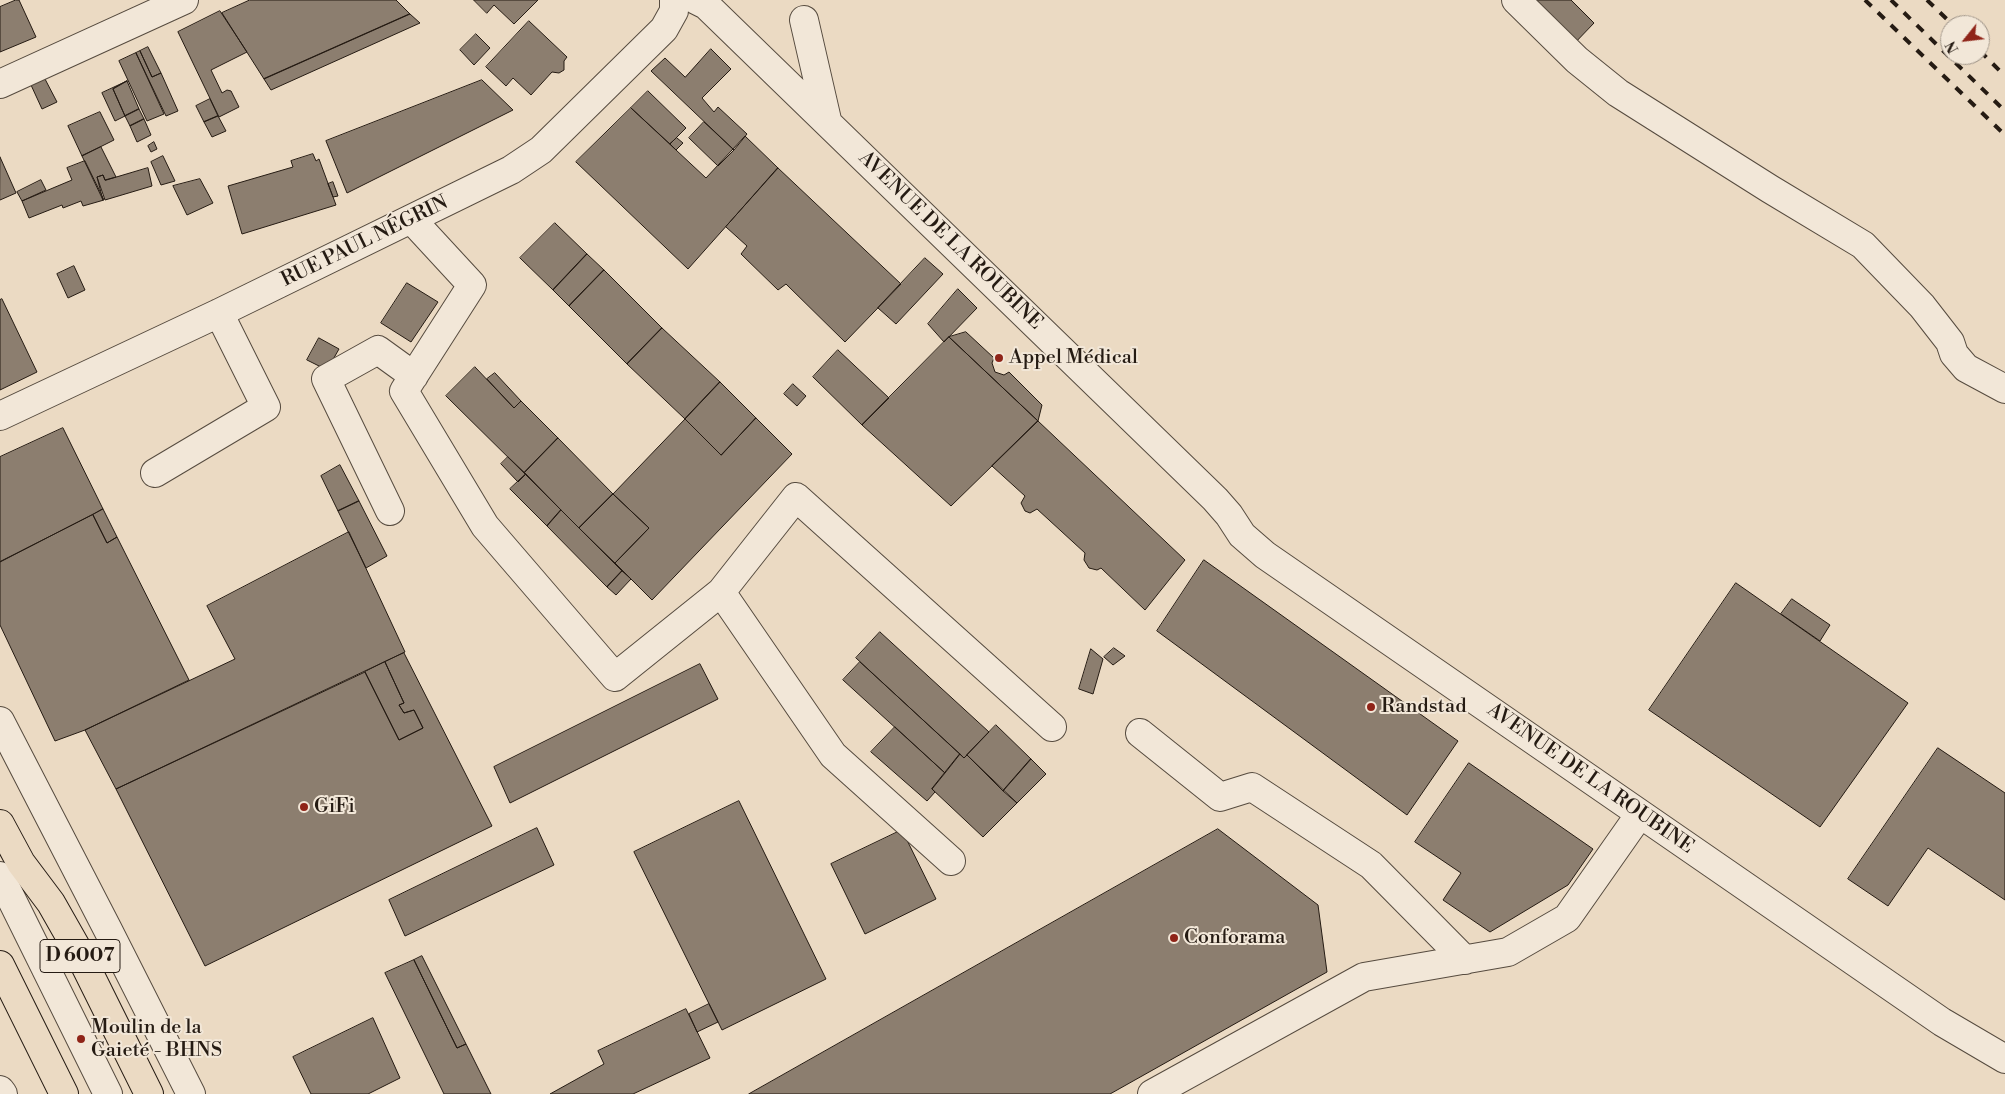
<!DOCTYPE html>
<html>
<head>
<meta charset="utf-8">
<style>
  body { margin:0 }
  #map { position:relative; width:2005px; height:1094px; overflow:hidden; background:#ebdac3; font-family:"Libre Bodoni",serif }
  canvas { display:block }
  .north { position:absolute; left:1940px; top:15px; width:50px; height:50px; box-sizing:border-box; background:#f2e7d8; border:1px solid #a09589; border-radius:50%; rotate:241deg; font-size:14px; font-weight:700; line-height:20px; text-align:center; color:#251b13 }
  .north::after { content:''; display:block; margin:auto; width:18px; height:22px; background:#8f2418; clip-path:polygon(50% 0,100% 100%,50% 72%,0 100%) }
</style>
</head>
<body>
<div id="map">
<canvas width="2005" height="1094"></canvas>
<div class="north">N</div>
</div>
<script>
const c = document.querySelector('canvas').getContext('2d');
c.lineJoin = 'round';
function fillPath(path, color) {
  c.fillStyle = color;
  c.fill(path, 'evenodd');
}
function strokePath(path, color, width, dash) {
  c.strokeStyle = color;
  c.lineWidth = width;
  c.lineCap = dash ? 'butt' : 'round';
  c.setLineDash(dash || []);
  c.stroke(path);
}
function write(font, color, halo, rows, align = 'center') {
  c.font = font + ' "Libre Bodoni",serif';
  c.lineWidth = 4;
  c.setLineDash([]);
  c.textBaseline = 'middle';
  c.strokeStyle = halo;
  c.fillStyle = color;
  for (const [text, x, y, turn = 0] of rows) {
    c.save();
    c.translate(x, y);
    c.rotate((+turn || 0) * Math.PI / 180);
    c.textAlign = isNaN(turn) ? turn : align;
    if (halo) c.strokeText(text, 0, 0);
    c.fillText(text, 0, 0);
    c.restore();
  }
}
const building = new Path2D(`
  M16,0H19L36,37L0,52V7Z
  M250,0H396L410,14L264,79L222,13Z
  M474,0H538L514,24L494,5L487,13Z
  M1523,0H1571L1594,23L1571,47Z
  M220,11L247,52L211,70L222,93L227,90L231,91L239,107L219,117L178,32Z
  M410,14L420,23L271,90L264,79Z
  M529,21L567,57L564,61V70L559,73L552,72L531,95L513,78L506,86L486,67Z
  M476,34L490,48L474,65L460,50Z
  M148,47L161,73L152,77L140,51Z
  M711,49L731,69L702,98L714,112L718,107L747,134L734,150L651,71L665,58L685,77Z
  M140,51L152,77L161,73L178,111L166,116L136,53Z
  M136,53L164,114L147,121L119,61Z
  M45,79L57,102L42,109L31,85Z
  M482,80L513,110L347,193L326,141Z
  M127,81L113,89L125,116L115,121L102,93Z
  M127,81L139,109L125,116L113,89Z
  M648,91L686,128L670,144L631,108Z
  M210,99L218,116L204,122L196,106Z
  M631,108L706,178L745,136L778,168L688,269L576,162Z
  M139,109L144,119L130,126L125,116Z
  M100,112L114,140L82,156L68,126Z
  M218,116L226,131L212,137L204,122Z
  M144,119L151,135L137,142L130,126Z
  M704,122L734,150L718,166L689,138Z
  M677,138L683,143L676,150L670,144Z
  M154,142L157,149L151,152L148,146Z
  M101,147L116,177L105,180L103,175L97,177L103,200L82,156Z
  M313,154L316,161L319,159L336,205L242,234L228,186L293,167L291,161Z
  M163,156L175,181L161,185L151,162Z
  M0,157L16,193L0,200Z
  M85,161L104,200L83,206L81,201L63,208L62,205L29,218L22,201L72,180L67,168Z
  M148,168L152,186L105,200L97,177L103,175L105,180Z
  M778,168L901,284L845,342L786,284L778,290L741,254L747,246L726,227Z
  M200,179L213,203L187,215L173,186Z
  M41,180L46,190L22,201L17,192Z
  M333,182L338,196L333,197L328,184Z
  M555,223L587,254L553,290L520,258Z
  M587,254L604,270L569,306L553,290Z
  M925,258L943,274L896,324L878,308Z
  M74,266L85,290L68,298L57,274Z
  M604,270L662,328L627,364L569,306Z
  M407,283L438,302L411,342L381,323Z
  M958,289L977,308L944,342L928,324Z
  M2,299L37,372L0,390V300Z
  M662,328L720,382L685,419L627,364Z
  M966,332L994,358L992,363L995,372L1004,375L1009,372L1042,405L1038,421L949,337Z
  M949,337L1038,421L951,506L862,425Z
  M319,338L339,349L327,370L307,360Z
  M838,350L889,398L862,425L813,377Z
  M475,367L514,408L521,401L558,438L524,473L446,396Z
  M495,373L521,401L514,408L487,379Z
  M720,382L756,418L721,455L685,419Z
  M793,384L806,396L797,406L784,394Z
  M756,418L792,454L652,600L615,563L649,528L613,494L685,419L721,455Z
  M1038,421L1185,560L1145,610L1101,568L1097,570L1089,568L1084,560L1085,553L1037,509L1030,513L1025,511L1021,503L1025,496L992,466Z
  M63,428L103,509L0,562V457Z
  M558,438L613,494L579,528L524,473Z
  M508,457L526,474L518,482L501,464Z
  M340,465L359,501L338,511L321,476Z
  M526,474L561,510L547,526L510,489Z
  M613,494L649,528L615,563L579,528Z
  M359,501L387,556L366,568L338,511Z
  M103,509L117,537L107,543L93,515Z
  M561,510L622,571L607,587L547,526Z
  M93,515L107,543L117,537L189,680L85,730L55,741L0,625V562Z
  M349,532L405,652L116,789L85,730L235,659L207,606Z
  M1204,560L1458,741L1407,815L1157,631Z
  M622,571L631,579L616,595L607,587Z
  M1736,583L1908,703L1820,827L1649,710Z
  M1792,599L1830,625L1820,641L1781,614Z
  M880,632L989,732L964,758L856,658Z
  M1114,648L1125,656L1113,665L1104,657Z
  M1091,649L1103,659L1093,694L1079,689Z
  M404,653L492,826L205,966L116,789L365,672L399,740L423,728L414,710L404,713L399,705L404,703L385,662Z
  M385,662L404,703L399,705L404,713L414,710L423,728L399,740L365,672Z
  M860,662L960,754L945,773L843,680Z
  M700,664L718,699L510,803L494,767Z
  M996,725L1031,759L1003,791L967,755Z
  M895,727L945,773L932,789L935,792L927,801L871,752Z
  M1938,748L2005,793V900L1928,848L1888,906L1848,879Z
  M960,754L964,758L967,755L1017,803L983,837L932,789Z
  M1031,759L1046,774L1017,803L1003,791Z
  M1469,763L1593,849L1568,885L1490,932L1443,900L1461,873L1415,842Z
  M739,801L826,979L722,1030L634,852Z
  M537,828L554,865L405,936L389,900Z
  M1218,829L1318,905L1327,972L1110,1094H749Z
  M902,830L936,899L865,934L831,864Z
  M422,956L466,1044L457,1048L414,960Z
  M414,960L457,1048L466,1044L491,1094H444L385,973Z
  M709,1004L718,1022L697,1032L689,1014Z
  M686,1009L710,1058L633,1094H550L604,1064L598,1051Z
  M373,1018L400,1078L368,1094H311L293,1057Z`);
const minor = new Path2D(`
  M696,0L706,5L1215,499L1229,515L1242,535L1265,555L1942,1022L2005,1059
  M1516,0L1577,60L1618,93L1770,189L1863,245L1922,306L1950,342L1954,354L1966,368L2005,389
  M804,20L827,120
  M0,84L184,0
  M412,220L472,285L404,391L485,526L615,677L721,592L833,755L951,861
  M0,416L219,313L511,170L541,150L664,29L674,11V0
  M155,473L266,407L219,313
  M390,511L326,379L378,350L414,376
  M721,592L796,497L1052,727
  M0,721L108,930L191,1094
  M1140,733L1220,797L1252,787L1371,865L1465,960
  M0,876L108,1094
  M0,1090L3,1094
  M1152,1094L1364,977L1508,952L1567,918L1640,814`);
const major = new Path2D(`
  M0,824L21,863L51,903L76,947L149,1094
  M0,965L64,1094`);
const rail = new Path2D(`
  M1865,0L2005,135
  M1891,0L2005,111
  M1927,0L1953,25
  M1980,51L2005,76`);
const markers = [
  [999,358,5,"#8f2418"],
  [1371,707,5,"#8f2418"],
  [304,807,5,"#8f2418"],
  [1174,938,5,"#8f2418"],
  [81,1039,5,"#8f2418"]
];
const shields = [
  [80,956,80]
];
const shieldNames = [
  ["D 6007",80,956]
];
const streetNames = [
  ["AVENUE DE LA ROUBINE",950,241,44],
  ["RUE PAUL NÉGRIN",365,242,-26],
  ["AVENUE DE LA ROUBINE",1590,779,35]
];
const poiNames = [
  ["Appel Médical",1009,358],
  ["Randstad",1381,707],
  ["GiFi",314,807],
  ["Conforama",1184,938],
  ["Moulin de la",91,1028],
  ["Gaieté - BHNS",91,1051]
];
fillPath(building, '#8c7e6f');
strokePath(building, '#251b13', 1);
strokePath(minor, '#564b3f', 30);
strokePath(major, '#251b13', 30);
strokePath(minor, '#f2e7d8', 28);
strokePath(major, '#ebdac3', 28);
strokePath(rail, '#251b13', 4, [9, 9]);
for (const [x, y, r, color] of markers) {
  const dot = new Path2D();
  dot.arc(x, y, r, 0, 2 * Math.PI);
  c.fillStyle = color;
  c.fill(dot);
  strokePath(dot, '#f2e7d8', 2);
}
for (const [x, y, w] of shields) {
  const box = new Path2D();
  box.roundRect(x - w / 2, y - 16.5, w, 33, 4);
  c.fillStyle = '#f2e7d8';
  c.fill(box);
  strokePath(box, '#251b13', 1);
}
write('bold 19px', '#251b13', null, shieldNames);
write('20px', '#251b13', '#f2e7d8', streetNames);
write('20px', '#251b13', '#f2e7d8', poiNames, 'left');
</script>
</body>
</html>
